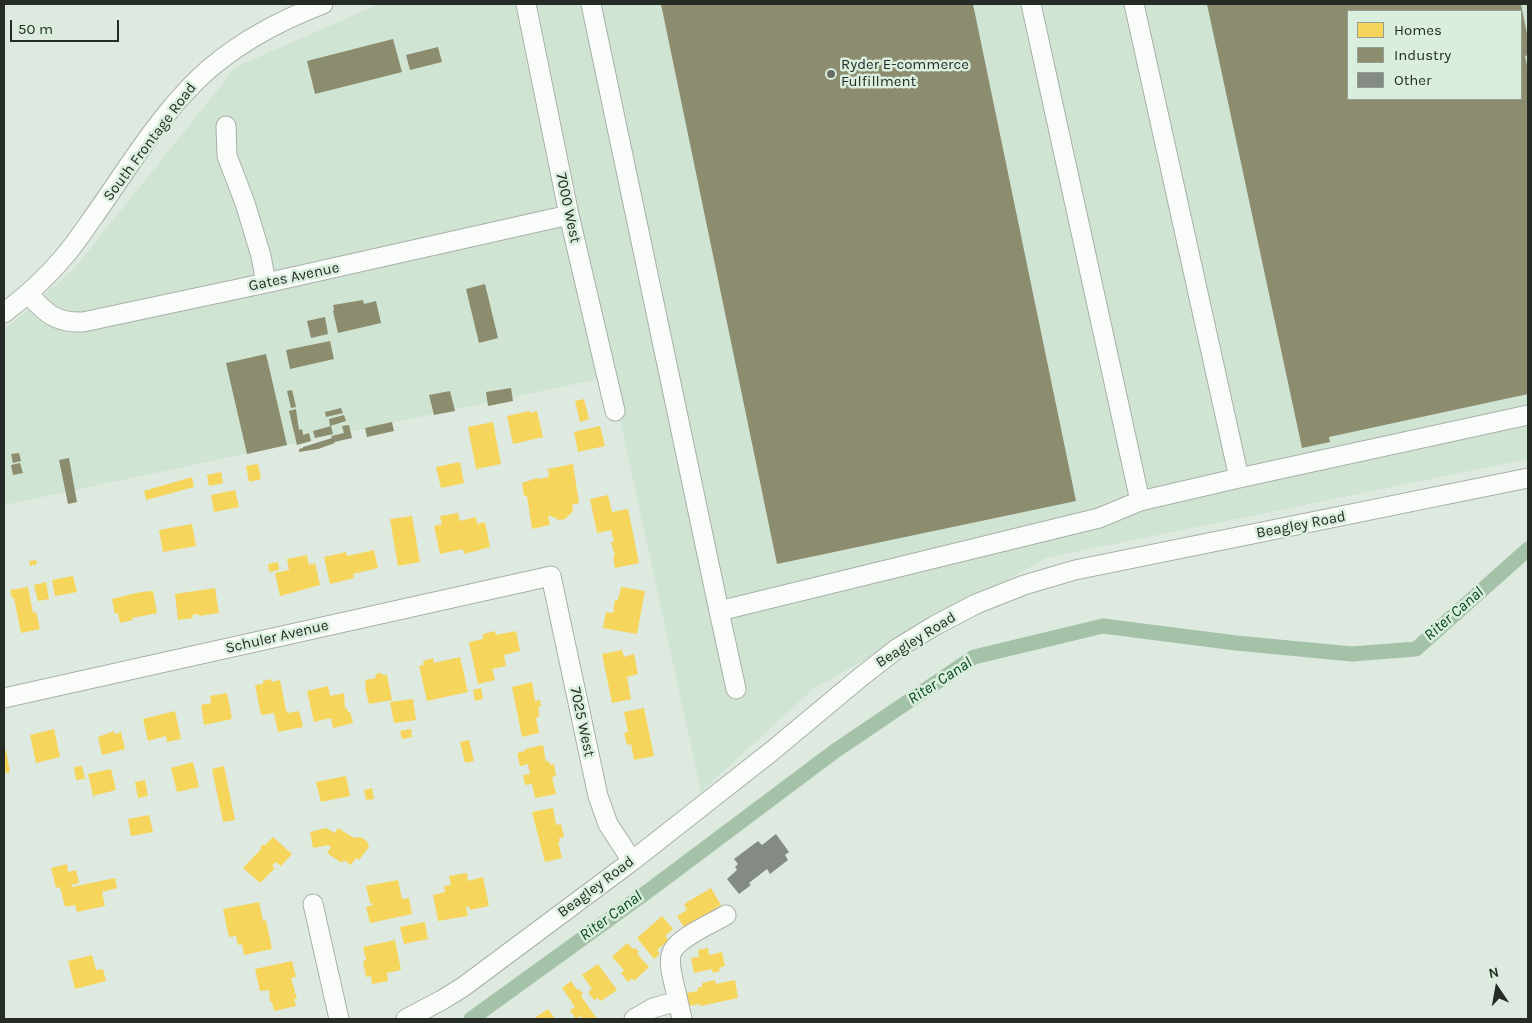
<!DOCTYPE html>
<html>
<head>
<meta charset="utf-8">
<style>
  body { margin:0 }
  #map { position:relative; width:1532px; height:1023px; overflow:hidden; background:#deeae0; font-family:Karla,sans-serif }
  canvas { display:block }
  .frame { position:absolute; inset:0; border:5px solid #252c26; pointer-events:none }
  .legend { position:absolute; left:1347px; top:10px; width:175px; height:90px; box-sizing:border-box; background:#daeedd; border:1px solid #92a094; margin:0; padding:6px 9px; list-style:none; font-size:15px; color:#252c26 }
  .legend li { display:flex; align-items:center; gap:10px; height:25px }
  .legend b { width:25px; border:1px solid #92a094 }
  .north { position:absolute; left:1472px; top:963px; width:50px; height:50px; -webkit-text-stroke:4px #daeedd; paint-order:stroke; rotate:348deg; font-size:14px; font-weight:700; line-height:20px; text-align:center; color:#252c26 }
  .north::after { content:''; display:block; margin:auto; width:18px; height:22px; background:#252c26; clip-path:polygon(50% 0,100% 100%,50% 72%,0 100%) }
  .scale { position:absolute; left:10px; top:20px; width:109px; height:22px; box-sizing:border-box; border:2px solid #252c26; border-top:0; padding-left:6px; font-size:15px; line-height:18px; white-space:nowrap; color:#252c26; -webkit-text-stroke:4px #daeedd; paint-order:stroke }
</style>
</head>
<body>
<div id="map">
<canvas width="1532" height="1023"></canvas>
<div class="frame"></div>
<ul class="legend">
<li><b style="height:14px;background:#f6d55c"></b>Homes</li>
<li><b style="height:14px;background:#8c8c6e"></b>Industry</li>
<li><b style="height:14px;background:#838b84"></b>Other</li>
</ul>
<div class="north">N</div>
<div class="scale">50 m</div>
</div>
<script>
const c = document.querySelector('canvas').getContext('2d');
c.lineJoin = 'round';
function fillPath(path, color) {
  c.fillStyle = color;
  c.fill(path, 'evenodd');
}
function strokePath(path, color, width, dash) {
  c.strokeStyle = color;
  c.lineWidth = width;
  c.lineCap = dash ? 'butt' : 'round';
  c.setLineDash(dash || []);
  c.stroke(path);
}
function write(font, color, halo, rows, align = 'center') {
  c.font = font + ' Karla,sans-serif';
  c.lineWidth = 5;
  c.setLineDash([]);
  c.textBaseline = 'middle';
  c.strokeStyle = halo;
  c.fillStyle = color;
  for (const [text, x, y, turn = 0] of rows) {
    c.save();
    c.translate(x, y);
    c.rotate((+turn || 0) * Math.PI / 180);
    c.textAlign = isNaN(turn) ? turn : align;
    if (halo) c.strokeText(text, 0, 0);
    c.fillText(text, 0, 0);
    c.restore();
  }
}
const built = new Path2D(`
  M379,4H1528V459L1046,558L813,689L701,792L540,51L608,377L4,505V330L74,269L236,67ZM1348,11H1521V99H1348Z`);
const homes = new Path2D(`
  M584,399L589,419L580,422L575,401Z
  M530,411V413L537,411L543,437L513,444L507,416Z
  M493,422L501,464L476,469L468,427Z
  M600,426L605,446L578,452L574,432Z
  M460,462L464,483L441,488L436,467Z
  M258,464L261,479L249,482L246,466Z
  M573,464L579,503L572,505L573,511L565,519L559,520L551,516H548L550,525L532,529L527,496H524L522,483L537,478L539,479L549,477L548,469Z
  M221,472L223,483L209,486L207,475Z
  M192,477L194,487L146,500L144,491Z
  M235,490L239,507L214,512L211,495Z
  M608,495L612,512L628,509L639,563L615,568L613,556H615L611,542H614L611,530L597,533L590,499Z
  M458,513L460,521L476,517L477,524L485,522L490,547L464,554L463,549L440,554L434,526L442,524L440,516Z
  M412,516L420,562L398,566L390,519Z
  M192,524L196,546L163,552L159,530Z
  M374,550L378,568L353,574L354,578L330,584L324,557L346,552L347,556Z
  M307,555L309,565L315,563L320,585L280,596L275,573L289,570L287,559Z
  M36,560L37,564L30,566L29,561Z
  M278,562L279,570L269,572L268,564Z
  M73,576L77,592L55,596L52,580Z
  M46,582L49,599L38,601L34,585Z
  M28,587L33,613L36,612L40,629L21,633L14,598H12L10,590Z
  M621,587L645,591L637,634L603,628L606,612L613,613L615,600H618Z
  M215,588L219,613L199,616V614L192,615L193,618L178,620L175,594Z
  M153,591L157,613L132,618L133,620L120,623L118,613L115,614L112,599L141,592Z
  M495,631L496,635L516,631L520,651L504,655L506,666L492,669L495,680L478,684L469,642L483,639V634Z
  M622,650L624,657L634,654L638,674L627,677L631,699L612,703L602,654Z
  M460,657L468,692L427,701L419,666L424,665L423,661L433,658L434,663Z
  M382,673V675H387L392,700L369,704L365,688L366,687L365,680L376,678L375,674Z
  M271,679L272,682L280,680L286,710L288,713L299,711L303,727L278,732L274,713L261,715L255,685L263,684V681Z
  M532,682L535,701L540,700L541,707H538L539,714V717L536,718L539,733L522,737L512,687Z
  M328,686L330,696L344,693L345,709L347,708L348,712H350L353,723L333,728L331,718L314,722L307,691Z
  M481,688L483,699L475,701L473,690Z
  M227,693L232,719L204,725L201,705L211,703L210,696Z
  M413,699L416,720L394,723L390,702Z
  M644,708L654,756L634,760L631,744L627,745L624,733L628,732L624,712Z
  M175,711L181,739L167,742L166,736L148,741L143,719Z
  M54,729L60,757L36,763L30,735Z
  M411,729L412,737L402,739L400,731Z
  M114,731L115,734L121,732L125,749L102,755L98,737Z
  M469,740L474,761L465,763L460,742Z
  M543,745L546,762L549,761L550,765L554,764L556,776L552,777L556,794L535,798L532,784L525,785L523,775L530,774L528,764L520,766L517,753L525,751V749Z
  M6,750L10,772L4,773V751Z
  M193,762L199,787L177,792L171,768Z
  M82,766L85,779L76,780L74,767Z
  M224,766L235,820L223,822L212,769Z
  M111,769L116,790L93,796L88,774Z
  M346,776L350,796L321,802L316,782Z
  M145,780L148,796L138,798L135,782Z
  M372,788L374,799L366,800L364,790Z
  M553,808L556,825L561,824L564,837L559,838L560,842H558L562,858L545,862L532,812Z
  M149,815L153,832L131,836L128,819Z
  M326,828L335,833L338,828L354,838L360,837L367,841L369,847L359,860L356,858L351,865L344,860L342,863L327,853L331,847L328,845L313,848L310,832Z
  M273,837L292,854L281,866L276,862L272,866L275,868L260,883L243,868L261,849L260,848L263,844L264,846Z
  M67,864L68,872L76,870L79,883L71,885L72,887L115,878L117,888L102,892L105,906L77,912L75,905L65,907L60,887L56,888L51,868Z
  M467,873L468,881L483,877L489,906L470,910L469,906L466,907L468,916L438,921L433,895L445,892L444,886L451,885L449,876Z
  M398,880L402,899L409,898L412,914L370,923L366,907L373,905L372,903H370L366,886Z
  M711,888L721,905L711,911L713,915L685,929L677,916L687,910L684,904Z
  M259,902L263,921L266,920L272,949L244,955L242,944L238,945L236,936L229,937L223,909Z
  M662,916L673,929L665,936L669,940L657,950L660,954L654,959L637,938Z
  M425,922L428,939L404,944L400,927Z
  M395,940L401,970L387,973L388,981L372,984L371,976L366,977L363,961L366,960L363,947Z
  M627,943L633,949L635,948L639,952L637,954L649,967L634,981L632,978L628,982L621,973L624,970L612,957Z
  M708,948L709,955L722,952L725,966L719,968L720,971L713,973L712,969L694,973L691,958L699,957L698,950Z
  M92,955L96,970L103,969L106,981L75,989L68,961Z
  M292,961L296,977L291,978L297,999H294L296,1006L274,1011L272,1002H270L269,990L260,991L255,969Z
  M598,964L617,990L601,1001L598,998L594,1000L588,992L592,989L582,975Z
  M715,980L716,984L735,980L738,998L701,1006L700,1004L688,1006L685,993L698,991L697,988L702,987V983Z
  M571,981L577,990L579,989L583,994L581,996L597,1019H583L581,1016L576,1019L570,1010L575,1007L562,988Z
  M548,1009L555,1019H533Z`);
const industry = new Path2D(`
  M661,4H973L1076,501L777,564Z
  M1207,4H1521L1528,39V55L1525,56L1528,70V394L1329,437L1330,442L1302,448ZM1348,11H1521V99H1348Z
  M393,39L402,72L315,94L307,61Z
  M438,47L442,62L410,70L406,55Z
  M485,284L498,338L479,343L466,289Z
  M363,300L364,304L376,301L381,323L338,333L333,311L334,310L333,305Z
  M325,317L328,334L311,338L307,321Z
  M330,341L334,359L290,369L286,350Z
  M266,354L287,445L247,454L226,363Z
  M511,388L513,401L488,406L486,392Z
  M292,390L296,407L291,408L287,391Z
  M450,391L455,411L434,415L429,395Z
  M341,408L343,413L326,417L325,412Z
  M296,409L299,430L302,429L303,435L309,433L311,441L297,445L289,411Z
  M344,415L346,421L330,426L329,419Z
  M392,422L394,431L367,437L365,428Z
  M349,425L352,438L334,442L335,443L318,449L299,452V449L303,448V447L332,438L331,436L344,433L342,426Z
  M331,426L333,434L315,438L313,431Z
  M19,453L21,461L13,463L11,454Z
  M69,458L77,502L68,504L59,460Z
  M20,463L23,473L13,475L11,465Z`);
const canal = new Path2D(`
  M471,1019L651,889L835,751L974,657L1103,626L1236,643L1352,654L1416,649L1528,549`);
const building = new Path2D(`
  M776,834L789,852L785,855L788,860L770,874L767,869L749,883L751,885L739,894L727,879L737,870L735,867L738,864L734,859L758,841L762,845Z`);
const minor = new Path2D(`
  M526,4L569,215L615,411
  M591,4L719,611L1099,518L1140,501
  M1031,4L1140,501L1239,478L1134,4
  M226,126L227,156L245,203L261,256L266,283
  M28,294C46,313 55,323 83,322L266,283L569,215
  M4,313C25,297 45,279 62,259C73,247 82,233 92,219C124,174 157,119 197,80C233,45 276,22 323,4
  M1239,478L1528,415
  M719,611L736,689
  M4,698L551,576L598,796L608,824L632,861
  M313,904L339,1019
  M678,1001L682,1019
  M406,1019L442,1000L463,987L632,861L772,751L862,676L898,648L934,626L976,604L1024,585L1075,570L1528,478
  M634,1019L653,1008L678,1001C676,988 668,969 671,955C674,939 713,923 726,915`);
const markers = [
  [831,74,5,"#666e67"]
];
const poiNames = [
  ["Ryder E-commerce",841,65],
  ["Fulfillment",841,82]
];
const streetNames = [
  ["South Frontage Road",150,142,-53],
  ["7000 West",568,208,78],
  ["Gates Avenue",294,277,-12],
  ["Beagley Road",1301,525,-11],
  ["Schuler Avenue",277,637,-13],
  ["Beagley Road",916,640,-32],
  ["7025 West",582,722,78],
  ["Beagley Road",596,887,-37]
];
const waterNames = [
  ["Riter Canal",1454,614,-41],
  ["Riter Canal",940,681,-33],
  ["Riter Canal",611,916,-36]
];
fillPath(built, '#d0e4d3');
fillPath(homes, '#f6d55c');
fillPath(industry, '#8c8c6e');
strokePath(canal, '#a3c2a8', 15);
fillPath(building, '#838b84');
strokePath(minor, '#a8b0a9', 21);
strokePath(minor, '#fafcfa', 19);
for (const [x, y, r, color] of markers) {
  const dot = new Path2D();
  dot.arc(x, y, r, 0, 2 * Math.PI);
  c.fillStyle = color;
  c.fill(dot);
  strokePath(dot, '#daeedd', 2);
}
write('15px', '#252c26', '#daeedd', poiNames, 'left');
write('15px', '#252c26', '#daeedd', streetNames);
write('italic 16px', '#02451b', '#daeedd', waterNames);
</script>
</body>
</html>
